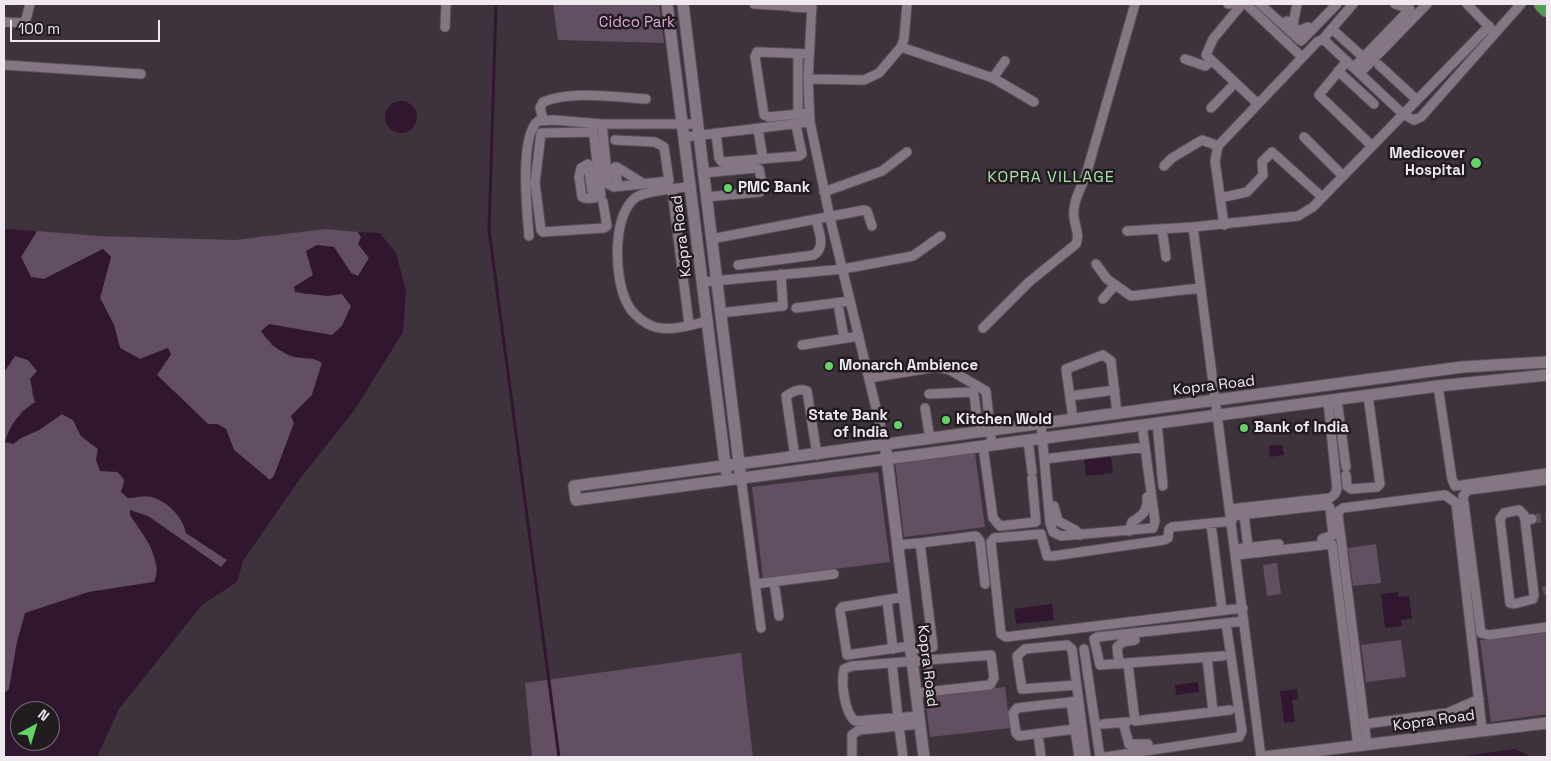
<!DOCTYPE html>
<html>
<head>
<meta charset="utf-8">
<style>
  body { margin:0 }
  #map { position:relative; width:1551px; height:761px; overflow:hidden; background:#3e333d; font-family:"Space Grotesk",sans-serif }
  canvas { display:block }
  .frame { position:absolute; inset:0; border:5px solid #efe8ef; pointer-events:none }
  .north { position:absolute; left:10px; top:701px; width:50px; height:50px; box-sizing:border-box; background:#221c21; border:1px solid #746e73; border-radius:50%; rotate:39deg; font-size:14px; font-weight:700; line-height:20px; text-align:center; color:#efe8ef }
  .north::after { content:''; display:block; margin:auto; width:18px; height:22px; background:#64d468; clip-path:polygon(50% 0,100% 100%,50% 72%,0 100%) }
  .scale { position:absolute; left:10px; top:20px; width:150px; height:22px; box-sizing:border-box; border:2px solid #efe8ef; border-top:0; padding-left:6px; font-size:15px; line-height:18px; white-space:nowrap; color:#efe8ef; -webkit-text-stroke:4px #221c21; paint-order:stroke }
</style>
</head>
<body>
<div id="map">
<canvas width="1551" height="761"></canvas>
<div class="frame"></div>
<div class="north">N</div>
<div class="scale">100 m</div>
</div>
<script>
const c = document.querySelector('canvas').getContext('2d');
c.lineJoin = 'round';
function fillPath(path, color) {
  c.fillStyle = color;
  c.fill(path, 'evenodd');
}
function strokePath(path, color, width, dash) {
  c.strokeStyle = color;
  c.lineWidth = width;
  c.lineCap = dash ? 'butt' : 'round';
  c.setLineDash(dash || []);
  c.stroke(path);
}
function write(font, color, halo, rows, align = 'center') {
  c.font = font + ' "Space Grotesk",sans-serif';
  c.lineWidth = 5;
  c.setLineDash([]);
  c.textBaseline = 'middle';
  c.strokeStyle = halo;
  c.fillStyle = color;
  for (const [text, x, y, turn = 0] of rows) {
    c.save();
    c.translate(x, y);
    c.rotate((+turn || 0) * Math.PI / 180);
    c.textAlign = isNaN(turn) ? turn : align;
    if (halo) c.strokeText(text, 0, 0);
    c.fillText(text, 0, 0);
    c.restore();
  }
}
const green = new Path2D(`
  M553,4H659L664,43L558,40Z
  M326,229L358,232L361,237L359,244L369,258L358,276L351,273L334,247L307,251L313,275L294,287L304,294H342L351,306L342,326L332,336L302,331L270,344L294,357L313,358L322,362L312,395L291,416L294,423L274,476L270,480L234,450L226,429L217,424H208L157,375L171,354L168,348L140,359L120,348L114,325L100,298L111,257L103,249L44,279L31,277L21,257L37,231L98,236L235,240Z
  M15,356L28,360L37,371L32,393L35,402L21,412L13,444L21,438L39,430L62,414L73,420L81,436L98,449L96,460C118,473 124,471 128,498C134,498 145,495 152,497C168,501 183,517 186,533L227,560L221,568L148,516L137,526L150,544L158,573L154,582L89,592L26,613L17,642L9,689L6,692L4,691V372Z
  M975,453L985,527L904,537L895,462Z
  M878,472L890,562L763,578L752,487Z
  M1376,544L1381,583L1353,586L1348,548Z
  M1277,563L1281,594L1267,596L1263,565Z
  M1547,631V714L1491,722L1480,640Z
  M1401,640L1406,677L1366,682L1361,645Z
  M741,653L753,757H532L525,683Z
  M1005,687L1010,728L930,737L925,697Z`);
const water = new Path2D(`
  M385 117a16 16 0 1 1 32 0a16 16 0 1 1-32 0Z
  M4,229L37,231L21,257L31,277L44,279L103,249L111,257L100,298L114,325L120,348L140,359L168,348L171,354L157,375L208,424H217L226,429L234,450L270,480L274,476L294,423L291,416L312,395L322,363C313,357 306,359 295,357C281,354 269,343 261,331L269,324L332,335L342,326L351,306L342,294L327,296L295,292L294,287L313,275L306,251L317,245L334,247L351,273L358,276L369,258L358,244L361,237L358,232L380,233L396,253L406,291L403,332L356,408L299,480L243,561L237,582L202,605L119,709L97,757H4V691L6,692L9,689L17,642L25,613L89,592L154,582C165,559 142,534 130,515V510L148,516L221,567L227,560L186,533C183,517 168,502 152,497C146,495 134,498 128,498L121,492L125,479L118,472L100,471L96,460L98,449L81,436L73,420L62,414L39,430L21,438L13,444L5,442C10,423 20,413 35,402L30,379L37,371L28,360L15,356L4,372ZM20,711H50V741H20Z
  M1282,445L1284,455L1270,457L1269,446Z
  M1111,456L1113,473L1086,476L1084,459Z
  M1398,592V597L1409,596L1412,619L1401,620L1402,626L1385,628L1381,594Z
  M1052,604L1054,620L1016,624L1014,609Z
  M1198,682L1199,692L1176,695L1175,685Z
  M1297,689L1298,699L1292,700L1295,722L1284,723L1280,691Z
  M1515,749L1531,757H1458Z`);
const stream = new Path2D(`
  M496,4L489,230L559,757`);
const minorTunnel = new Path2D(`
  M1532,519L1547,517
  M1543,591L1547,590`);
const minor = new Path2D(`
  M754,4L787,6L789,4
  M812,4L808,79L810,122L830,218L885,445
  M1228,4H1233
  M1242,4L1213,39L1206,55L1258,104
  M1246,4L1302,57
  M1260,4L1301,41L1337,4
  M1467,4L1492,30
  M792,7L812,8
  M1287,21L1298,31L1308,27
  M4,22L25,23L30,4
  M1293,25L1297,4
  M445,27L446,4
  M1332,29L1363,57
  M1323,39L1353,4
  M901,47L993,78L1034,102
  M798,54V114
  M1185,59L1205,66L1212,61
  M1347,61L1319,95L1372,146
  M4,65L141,74
  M1379,65L1417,100
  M1354,67L1410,9L1395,4
  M1338,71L1374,104
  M1360,73L1427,4
  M993,78L1005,61
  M808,79L864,80L879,73L901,47L904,39L907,4
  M1211,108L1235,83
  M809,113L769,117L764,115L755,57L757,52H760L809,54
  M543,119L540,108L543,102C570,90 617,97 646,99
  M602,124L608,184L614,187L669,181L664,147L655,142L615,140
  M593,129L601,196C595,198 587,200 582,197L579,177L581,168L588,164L593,198
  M758,129L763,159
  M593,132L541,133L535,183L541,230L543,232L604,228L607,226L603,202
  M716,133L719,158L722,162L799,156L802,154L796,125
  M685,137L810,122
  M1304,137L1342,175
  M1164,166L1172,158L1202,140L1218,146
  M703,173L756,168L759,169L763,188L760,192L706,197
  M618,186L615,167H617L644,184
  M691,186C678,189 645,190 635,198C612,217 614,278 627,303C631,312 640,320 648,324C666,334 690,325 708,321
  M672,190L689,324
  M824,192L882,171L907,152
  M1220,198L1247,192L1263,175L1262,162L1272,152L1322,197
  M1224,225L1215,161L1218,146L1317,42L1323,39L1403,114L1414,120L1421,117L1521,4
  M1162,229L1166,257
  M1127,231L1193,227
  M529,236C527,212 519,136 538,121L554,120L602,124H697
  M711,239L864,210L867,211L872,226
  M1096,264L1107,279L1131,296L1200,288
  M738,265L814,255C826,247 819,232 816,220
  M703,282L843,269L913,256L941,236
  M1103,299L1115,285
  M796,308L850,301
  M839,310L844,338
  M720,313L783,306L781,274
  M983,328L1029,282L1076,244C1080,234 1075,228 1074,217C1072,203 1081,188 1086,175L1135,4
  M802,345L859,336
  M880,365L881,376
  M869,378L937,367L950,370L986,391L992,445
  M1438,386L1452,479L1455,486L1547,473
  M929,394L972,392L974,395L979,432
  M1070,396L1115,390
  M1337,400L1346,467
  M925,408L930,439
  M1073,419L1066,369L1103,355L1111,361L1117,413
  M1157,423L1163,486
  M1041,424L1050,523L1053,532L1061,536L1153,528L1155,521L1142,425
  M1028,440L1032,472
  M983,446L993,518L1000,526L1036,522L1032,478
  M795,457L786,396C792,392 801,388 807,391L817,455
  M1044,459L1145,447
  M1346,475L1347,486L1351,489L1377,487L1380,484L1368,395
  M741,478L761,628
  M1547,480L1468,490L1463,496L1481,633L1489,635L1547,627
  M1054,506L1058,521L1075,530L1080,535
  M1230,509L1330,498L1335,494L1337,489L1328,401
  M1244,515L1248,547
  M1231,516L1327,505L1330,508L1333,535L1322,539
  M1525,520L1524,515L1519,510L1504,513L1500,519L1510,603L1514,604L1533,599L1534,595L1525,520L1532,519
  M1232,521L1172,527L1169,529L1168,538L1164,540L1053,556H1047L1041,534L994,538L991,542L1001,634L1006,637L1243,608
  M1211,524L1222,610
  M1129,531L1132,522C1143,515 1148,511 1147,497
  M920,543L976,536L980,541L985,584
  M897,545L920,543L933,647L910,649
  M1235,549L1279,544
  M1236,555L1332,544L1358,746
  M774,582L779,616
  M755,584L834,574
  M904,597L842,607L840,610L847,655L910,646
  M887,600L893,649
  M1084,649L1100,757
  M1223,656L1100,665L1094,639L1097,637L1244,621
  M1207,657L1213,712
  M927,660L930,691
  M892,663L898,718
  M1119,664L1117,647L1123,642L1135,640
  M1128,664L1135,721L1230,710
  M1077,685L1022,689L1017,656L1025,649L1067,645L1072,649L1086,757
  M916,693L990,685L994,678L991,655L852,666L844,669C841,682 844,712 855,721L919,716
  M1071,702L1079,757
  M1123,722L1129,744H1148
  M1103,724L1127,722
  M1365,724L1447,713L1479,699
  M899,726L903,757
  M1075,729L1019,736L1016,733L1013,713L1017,708L1079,701
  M1038,734L1041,757
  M1367,745L1338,515L1339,511L1343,508L1445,495L1456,503L1482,729
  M852,757V735L859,730L920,724
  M1105,757L1239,737L1242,731L1226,623
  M1261,757L1193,227L1298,216L1313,207L1489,26`);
const tertiary = new Path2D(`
  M667,4L726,471
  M683,4L740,471
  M1547,362L1462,367L574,486L576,500L1438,386L1547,375
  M886,451L924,757
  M1264,757L1547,723`);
const motorway = new Path2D(`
  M1542,4L1547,9`);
const markers = [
  [1476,163,6,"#64d468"],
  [728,188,5,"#64d468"],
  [829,366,5,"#64d468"],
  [946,420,5,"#64d468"],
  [898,425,5,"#64d468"],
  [1244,428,5,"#64d468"]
];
const parkNames = [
  ["Cidco Park",637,23]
];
const poiNames = [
  ["Medicover",1465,154,"right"],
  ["Hospital",1465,171,"right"],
  ["PMC Bank",738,188],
  ["Monarch Ambience",839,366],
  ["State Bank",888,416,"right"],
  ["of India",888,433,"right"],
  ["Kitchen Wold",956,420],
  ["Bank of India",1254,428]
];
const streetNames = [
  ["Kopra Road",682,236,-97],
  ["Kopra Road",1214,386,-7],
  ["Kopra Road",927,666,83],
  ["Kopra Road",1434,721,-8]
];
const neighbourhoodNames = [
  ["KOPRA VILLAGE",1051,178]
];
fillPath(green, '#624f61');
fillPath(water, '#311630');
strokePath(stream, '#311630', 3);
strokePath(minorTunnel, '#594e58', 9, [9, 4.5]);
strokePath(minor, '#5a5059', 11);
strokePath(tertiary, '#5a5059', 13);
strokePath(motorway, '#5a5059', 18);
strokePath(minor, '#847783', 9);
strokePath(tertiary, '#847783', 11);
strokePath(motorway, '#519d53', 16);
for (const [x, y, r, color] of markers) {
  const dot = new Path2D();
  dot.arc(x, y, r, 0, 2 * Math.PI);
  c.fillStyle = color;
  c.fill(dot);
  strokePath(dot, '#221c21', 2);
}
write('15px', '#dea9dc', '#221c21', parkNames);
write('bold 15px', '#efe8ef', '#221c21', poiNames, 'left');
write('15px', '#efe8ef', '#221c21', streetNames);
c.letterSpacing = '1px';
write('16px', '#a7e1a6', '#221c21', neighbourhoodNames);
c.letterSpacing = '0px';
</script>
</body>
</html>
